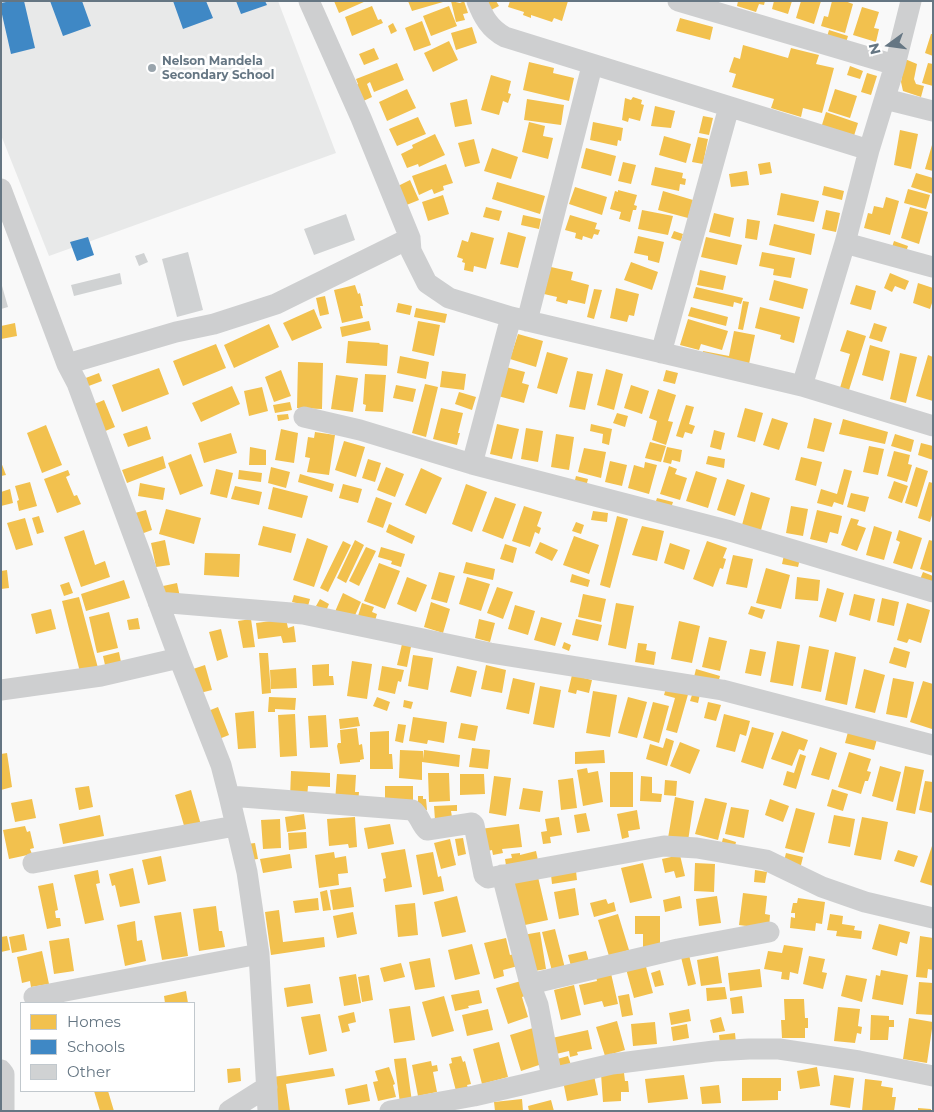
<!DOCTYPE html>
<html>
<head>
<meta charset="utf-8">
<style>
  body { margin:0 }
  #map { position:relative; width:934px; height:1112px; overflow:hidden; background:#f9f9f9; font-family:Montserrat,sans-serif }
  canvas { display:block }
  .frame { position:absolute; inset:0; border:2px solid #657683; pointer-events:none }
  .legend { position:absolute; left:20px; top:1002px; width:175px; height:90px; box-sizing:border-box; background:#fff; border:1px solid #c1c8cd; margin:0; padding:6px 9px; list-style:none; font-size:15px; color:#657683 }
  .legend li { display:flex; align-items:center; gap:10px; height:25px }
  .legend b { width:25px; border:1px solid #c1c8cd }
  .north { position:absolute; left:864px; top:20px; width:50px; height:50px; -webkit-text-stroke:4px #fff; paint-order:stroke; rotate:256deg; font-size:14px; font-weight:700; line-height:20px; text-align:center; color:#657683 }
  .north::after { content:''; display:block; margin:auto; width:18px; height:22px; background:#657683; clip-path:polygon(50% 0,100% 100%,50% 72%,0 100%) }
</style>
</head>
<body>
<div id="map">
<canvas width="934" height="1112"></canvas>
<div class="frame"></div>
<ul class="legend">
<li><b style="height:14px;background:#f2c14e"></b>Homes</li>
<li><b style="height:14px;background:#3f88c5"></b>Schools</li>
<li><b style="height:14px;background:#d0d2d3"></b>Other</li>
</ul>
<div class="north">N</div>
</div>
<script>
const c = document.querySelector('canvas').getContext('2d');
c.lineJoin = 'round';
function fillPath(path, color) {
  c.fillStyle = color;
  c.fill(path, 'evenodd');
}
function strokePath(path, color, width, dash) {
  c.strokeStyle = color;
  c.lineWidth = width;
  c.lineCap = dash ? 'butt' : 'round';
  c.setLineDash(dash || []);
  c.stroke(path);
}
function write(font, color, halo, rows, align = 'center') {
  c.font = font + ' Montserrat,sans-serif';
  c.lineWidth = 5;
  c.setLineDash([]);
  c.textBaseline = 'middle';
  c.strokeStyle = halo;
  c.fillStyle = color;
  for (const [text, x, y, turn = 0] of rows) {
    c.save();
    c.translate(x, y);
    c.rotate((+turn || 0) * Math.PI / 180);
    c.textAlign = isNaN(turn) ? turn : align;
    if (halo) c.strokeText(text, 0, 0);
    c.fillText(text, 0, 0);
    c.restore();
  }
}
const built = new Path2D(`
  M1,1H278L336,153L49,256L1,135Z`);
const homes = new Path2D(`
  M334,1H366L339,13Z
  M408,1H443V2L412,11Z
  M451,1L460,3L464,1L468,13L463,14L465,20L456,22Z
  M485,1H496L499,6L489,11Z
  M510,1H568L562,21L554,18L552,22L531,15V18L523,15L524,12L508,7Z
  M738,1H765L764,5L759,4L756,12L737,6Z
  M774,1H792L788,14L772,9Z
  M801,1H821L814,24L796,18Z
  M832,1H845L853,4L845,33L821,26L824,16L828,17Z
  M372,6L378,20L381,19L383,23L352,36L345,17Z
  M449,6L457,26L431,36L423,16Z
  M862,7L879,12L874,28L879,29L876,42L853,35Z
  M680,18L713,27L710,40L676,31Z
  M422,21L431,45L414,51L405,28Z
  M393,23L397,31L391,34L388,26Z
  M472,27L477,43L456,50L451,33Z
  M829,30L848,36L845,46L826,40Z
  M931,34H933V56L925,53Z
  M449,41L458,60L433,72L424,53Z
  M743,45L788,58L791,48L819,55L816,64L834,68L822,113L803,108L801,117L771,108L774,99L732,87L736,74L729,72L734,57L740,59Z
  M374,48L379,59L364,65L359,54Z
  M905,59L917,64L914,79L916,84L924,86L921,97L903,91L901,82Z
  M529,62L554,68L553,73L574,78L569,101L523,90Z
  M397,63L404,80L374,92L370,82L367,84L372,97L359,103L353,87L358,84L356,79Z
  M928,63L933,64V86L922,83Z
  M850,66L863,71L860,79L847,75Z
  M867,73L877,76L871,95L861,92Z
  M491,75L511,81L508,93L511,94L508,103L503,101L499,115L481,110Z
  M407,89L416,108L387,121L379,102Z
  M835,89L857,96L850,118L828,111Z
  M633,97L642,100L641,104L644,105L640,121L629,118L628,122L622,120L625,98L631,100Z
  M467,99L472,124L455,127L450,103Z
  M527,99L564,105L561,125L524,120Z
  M655,106L675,111L671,128L651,126Z
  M826,112L858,123L853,139L821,128Z
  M703,116L713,118L709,135L699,133Z
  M418,117L426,134L397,146L389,129Z
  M529,122L545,126L543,136L553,138L548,159L522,152Z
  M593,122L623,128L621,141L618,140L617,146L590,140Z
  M900,130L918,134L911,169L894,165Z
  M435,134L445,155L419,167L418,164L407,168L401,154L413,148L412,145Z
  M664,136L691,144L686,163L659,155Z
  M698,137L708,139L703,164L692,162Z
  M474,139L480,163L465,167L458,143Z
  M932,145H933V171L925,169Z
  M492,148L518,157L511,179L484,171Z
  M586,148L616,156L611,176L581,168Z
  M623,162L636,165L631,184L618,181Z
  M770,162L772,173L760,175L758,164Z
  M446,164L453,183L443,186L444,190L434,194L432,189L419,195L412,176Z
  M655,167L683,173L682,178L686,179L685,185L680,184L679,191L651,185Z
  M747,171L749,185L731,187L729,174Z
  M916,173L933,178V194L911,187Z
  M410,180L419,200L404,206L396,187Z
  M497,182L545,196L540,214L492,199Z
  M824,186L844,191L842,200L822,195Z
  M575,187L607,197L602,215L569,204Z
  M908,189L930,195L926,209L904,203Z
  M618,190L637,195L634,205L637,206L636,210H633L630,222L619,219L621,212L610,209L615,191L618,192Z
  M663,191L693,200L688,218L658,210Z
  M781,193L819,201L814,222L777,215Z
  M443,195L449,214L428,221L422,202Z
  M886,197L899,201L890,235L864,228L868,213L872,214L874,206L883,208Z
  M486,207L502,211L499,221L483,217Z
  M910,207L928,212L919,244L901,238Z
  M642,210L673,216L668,235L638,229Z
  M826,210L840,213L836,232L822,229Z
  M714,213L734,218L730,237L709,232Z
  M523,215L541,219L539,229L521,225Z
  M570,215L597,223L595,229L600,230L598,235L594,234L592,239L583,236L582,240L575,238L576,233L565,230Z
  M747,219L760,221L757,240L745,238Z
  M774,224L815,234L811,255L769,245Z
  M674,231L683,234L681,241L671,238Z
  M471,232L494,238L486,269L474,266L473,272L464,270L465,263L462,262L463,259L457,257L462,240L468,242Z
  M508,232L526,237L518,268L500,264Z
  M638,236L664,242L659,263L648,260V256L634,253Z
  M706,237L742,245L737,265L701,257Z
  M894,241L908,246L905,255L891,250Z
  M762,252L795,258L791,278L773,275L774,269L759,266Z
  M631,262L658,272L652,290L624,280Z
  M551,267L573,272L571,280L589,285L585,304L568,300L567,304L556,301L557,297L544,294Z
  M700,270L726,276L723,290L697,285Z
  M890,273L909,281L905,290L895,286L892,292L884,288Z
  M774,280L808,289L803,309L769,300Z
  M918,283L933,288V300L930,309L913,303Z
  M355,285L358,294L360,293L363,306H360L363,318L342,323L334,290Z
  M856,285L876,291L871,310L850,304Z
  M696,287L743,298L741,304L734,302L733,307L693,298Z
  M616,288L639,294L634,316L629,315L627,322L610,318Z
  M594,289L602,290L594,319L587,317Z
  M325,296L329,314L320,316L316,298Z
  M743,301L749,302L743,330L738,329Z
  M398,303L412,306L410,315L396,312Z
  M691,307L728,317L726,326L688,316Z
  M760,307L800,317L794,343L780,339L781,335L755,328Z
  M416,308L447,314L445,323L414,317Z
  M314,309L322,328L292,341L283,323Z
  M688,319L728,331L722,350L701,344L699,350L680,345Z
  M369,321L371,330L342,337L340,327Z
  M418,321L440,325L434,356L412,351Z
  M15,323L17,336L1,339V326Z
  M874,323L887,327L882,342L869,338Z
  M269,324L279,347L234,368L224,345Z
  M847,330L866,336L849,390L840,388L850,354L840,351Z
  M734,331L755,335L749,364L702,358L703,351L729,356Z
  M518,334L543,341L536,367L510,359Z
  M348,341L380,343L379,344L388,345L387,366L346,363Z
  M216,344L226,368L183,386L173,361Z
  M870,345L890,351L883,381L862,375Z
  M547,352L568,358L557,394L537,388Z
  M900,353L917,357L906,403L890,399Z
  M928,355L933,357V401L916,396Z
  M400,356L429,362L426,379L397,373Z
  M298,362L323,363L322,409L297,408Z
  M506,367L525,372L522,383L529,385L524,403L498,396Z
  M159,368L169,394L122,412L112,385Z
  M606,369L623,374L614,410L597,405Z
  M281,370L291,396L274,402L265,377Z
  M666,370L678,373L675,384L663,381Z
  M442,371L466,374L464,390L440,387Z
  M577,371L593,374L585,410L569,407Z
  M99,373L102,381L86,387L83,379Z
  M365,374L386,375L383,412L365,411L366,405L363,404Z
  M336,375L358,378L353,412L331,409Z
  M425,384L438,387L426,437L412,433Z
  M396,385L416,389L413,402L393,398Z
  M631,385L649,391L642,414L624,408Z
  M232,386L240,404L201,422L192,403Z
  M262,387L268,411L249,416L244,391Z
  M658,389L676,395L668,421L673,422L666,445L652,440L657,421L649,418Z
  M459,392L476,397L472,410L455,404Z
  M104,400L115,427L103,432L92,405Z
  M290,402L292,410L275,413L273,405Z
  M686,405L694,407L689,424L695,426L692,434L685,432L683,438L676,436Z
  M441,408L463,413L458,433H460L457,445L433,439Z
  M745,408L763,413L755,442L737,437Z
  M617,413L628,416L625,427L613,423Z
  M288,414L289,419L278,421L277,415Z
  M772,418L788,423L779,450L763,445Z
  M814,418L832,423L824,452L807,448Z
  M843,419L888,432L885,444L839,434Z
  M497,424L519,429L512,459L490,454Z
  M591,424L612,429L609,445L602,443L603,434L590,431Z
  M46,425L62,465L42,473L27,433Z
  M147,426L151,439L128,447L123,434Z
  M526,428L543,431L538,462L521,459Z
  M281,429L298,433L294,463L275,460Z
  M714,430L725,433L721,450L710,447Z
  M315,432L335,435L329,475L307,472L310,458L305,457L308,437L314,438Z
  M231,433L237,453L204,463L198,443Z
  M556,434L574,437L569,470L551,467Z
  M895,434L914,440L911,452L891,446Z
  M344,441L365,447L356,477L335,470Z
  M650,442L666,446L661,462L645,458Z
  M921,443L933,446V460L918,455Z
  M869,446L884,449L878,475L863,472Z
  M250,447L266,450V465H249Z
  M667,447L682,450L680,462L672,460L671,464L663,462Z
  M584,448L606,452L601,478L578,472Z
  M894,451L910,455L908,464L912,465L907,482L887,476Z
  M191,454L203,486L180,495L168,463Z
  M163,456L166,468L127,483L122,470Z
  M708,456L725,459L724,468L706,464Z
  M801,457L822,462L816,486L795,480Z
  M368,459L381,463L375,482L362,478Z
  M610,461L627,465L622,486L605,482Z
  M1,462L6,475L1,476Z
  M645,462L657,465L649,494L628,488L634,465L644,468Z
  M669,466L677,469L675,474L687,478L680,500L660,494Z
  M271,467L290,472L286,488L268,483Z
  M386,467L404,474L395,497L377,490Z
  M916,467L928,471L917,507L905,503Z
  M421,468L442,478L426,514L405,505Z
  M216,469L233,473L227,498L210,494Z
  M844,469L852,471L843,505L834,502L832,507L817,503L821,489L837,494Z
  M68,470L70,475L66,477L74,496L77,495L81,504L57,513L44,479Z
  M239,470L262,473L261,482L238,479Z
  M696,471L717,478L708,508L686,501Z
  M300,474L334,484L332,492L298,482Z
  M576,476L588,479L586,487L574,484Z
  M727,479L745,485L735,516L717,510Z
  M894,481L908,486L902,503L888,498Z
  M30,482L37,506L19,511L17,501L19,500L15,486Z
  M929,482L933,483V512L930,522L918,518Z
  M140,483L165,488L163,500L138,496Z
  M343,484L362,489L358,503L339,498Z
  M466,484L487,492L472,532L452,524Z
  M235,486L262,492L259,505L231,499Z
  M273,487L308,496L302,518L268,509Z
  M10,489L13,503L1,506V492Z
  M751,492L770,498L761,530L742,525Z
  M851,493L869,497L865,512L847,507Z
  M376,497L392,503L383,528L367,522Z
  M495,497L516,504L503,539L482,531Z
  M657,498L673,502L671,508L655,504Z
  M524,506L542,512L537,526L541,528L539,534L535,532L530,547L512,541Z
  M791,506L808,509L803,536L786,533Z
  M166,509L201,518L194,544L159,534Z
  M146,510L152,530L141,534L135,513Z
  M817,510L842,516L838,534L830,532L827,543L810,539Z
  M593,511L608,513L607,522L591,520Z
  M39,516L44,532L37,534L32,518Z
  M617,516L628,519L610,588L600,585Z
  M25,518L33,545L16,550L7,523Z
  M851,518L859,520L857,525L866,528L857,551L841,545Z
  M576,522L584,525L581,534L572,531Z
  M389,524L415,536L412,544L386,532Z
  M263,526L296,534L291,553L258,545Z
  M642,526L664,531L657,561L632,555Z
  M874,526L892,532L884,560L866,555Z
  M84,530L95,565L105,561L110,577L81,587L64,537Z
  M899,530L922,538L912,569L893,563L900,542L896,540Z
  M574,536L599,545L589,574L563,565Z
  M307,538L328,546L314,587L293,580Z
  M165,540L170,565L156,567L151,543Z
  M355,540L364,545L346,583L337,578Z
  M929,540L933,541V573L920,569Z
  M343,541L351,545L328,592L320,588Z
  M707,541L727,548L723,558L726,559L723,569L720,568L713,587L693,579Z
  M540,542L558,550L552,561L535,553Z
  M670,543L690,550L684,570L664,563Z
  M505,544L517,548L513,563L500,559Z
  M366,547L376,551L359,586L349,581Z
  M381,547L405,554L401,567L391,564L392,561L378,557Z
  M205,553L240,554L239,577L204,575Z
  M733,555L753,559L747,588L726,584Z
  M784,555L800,559L798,567L782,564Z
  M466,562L495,569L493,580L463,573Z
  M379,563L400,571L385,609L364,601Z
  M766,568L790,575L781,609L756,603Z
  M7,570L9,588L1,589V571Z
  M439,572L455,576L447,603L431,599Z
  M923,572L933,576V587L919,582Z
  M572,574L590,580L588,587L570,582Z
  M407,577L427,585L416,612L397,604Z
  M467,577L490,584L481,611L459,604Z
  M797,577L820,580L818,601L795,599Z
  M124,580L130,598L86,611L81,594Z
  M69,582L73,593L64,596L60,585Z
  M177,583L180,597L165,600L163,586Z
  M497,587L513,592L503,619L487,613Z
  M827,588L844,593L836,622L819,617Z
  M343,593L361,602L352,622L334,614Z
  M583,594L606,599L601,622L578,617Z
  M854,594L875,599L870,621L849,615Z
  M294,595L310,599L308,606L292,602Z
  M79,597L98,668L80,672L62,601Z
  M882,598L899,602L894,626L877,622Z
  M320,599L329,604L326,611L316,606Z
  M431,602L450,609L443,633L424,627Z
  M362,603L374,607L372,612L377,614L374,624L357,619Z
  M616,603L634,606L626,649L608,645Z
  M907,603L930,610L921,643L909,639L907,643L897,640Z
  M515,605L535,611L528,635L508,629Z
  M751,606L765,610L762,619L748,614Z
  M51,609L56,629L36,634L31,614Z
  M109,612L118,648L97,653L89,617Z
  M541,617L562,623L555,646L534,640Z
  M138,618L140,629L129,630L127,620Z
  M251,619L255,647L243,648L238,621Z
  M286,619L288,628L294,626L296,642L283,643L281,636L258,639L256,623Z
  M479,619L495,623L490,642L475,638Z
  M576,619L602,625L598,641L572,635Z
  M679,621L700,626L692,663L671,659Z
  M221,629L228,657L217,661L209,632Z
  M709,637L727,641L720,671L702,667Z
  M403,640L412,642L407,667L397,665Z
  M777,641L800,645L793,686L770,682Z
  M564,642L571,645L569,651L562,648Z
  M638,643L647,644L646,650L656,652L654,665L635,662Z
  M809,646L829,650L821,692L801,688Z
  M894,647L910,652L906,668L889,663Z
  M750,649L766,652L761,676L745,673Z
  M119,652L121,662L105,665L103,656Z
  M835,652L856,657L847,705L825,700Z
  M259,653H268L271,693L262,694Z
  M413,655L433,658L428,690L408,686Z
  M352,661L372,664L367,699L347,696Z
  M329,664V676H333L334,685L313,686L312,665Z
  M205,665L212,690L200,693L193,669Z
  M486,665L506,670L502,693L481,689Z
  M382,666L404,670L401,682L398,681L395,694L378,690Z
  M457,666L477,671L471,697L450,692Z
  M296,668L297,688L271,689L270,670Z
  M696,669L720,676L718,683L694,677Z
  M864,669L885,675L875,713L855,708Z
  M572,675L592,680L589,693L577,690L576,694L568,692Z
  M513,678L535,683L529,714L506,709Z
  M893,678L914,682L907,718L886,714Z
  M923,681L933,684L932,729L910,722Z
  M667,685L689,691L677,733L666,730L675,698L664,695Z
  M540,686L561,690L554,728L533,724Z
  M593,691L617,695L610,737L586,733Z
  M693,692L700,694L698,703L690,701Z
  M269,697L296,698L295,710L275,709V712H268Z
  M377,697L390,702L387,711L373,706Z
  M628,697L647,702L637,738L618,733Z
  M404,700L413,702L411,709L403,707Z
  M653,702L669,706L659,743L643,738Z
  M708,702L721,705L716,721L704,718Z
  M218,707L229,735L219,739L208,711Z
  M254,711L256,748L238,749L235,713Z
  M295,714L297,756L280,757L278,715Z
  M724,714L750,721L746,736L740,734L735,752L716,747Z
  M326,715L328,747L310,748L308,716Z
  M358,717L360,726L340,729L339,719Z
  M413,717L447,722L444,743L428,740L427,744L409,741Z
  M461,723L478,726L475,741L458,738Z
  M398,724L406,725L403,743L395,741Z
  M752,727L774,733L763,769L741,762Z
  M357,728L359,745L362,744L364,759L360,760V762L340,764L337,746L338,743H341L340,730Z
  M389,731V754H392L393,769H370V732Z
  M782,731L808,740L804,751L799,749L792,766L771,759Z
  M848,732L877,739L874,750L845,743Z
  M666,738L674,741L667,766L646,759L650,744L663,748Z
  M680,742L700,750L690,774L670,766Z
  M820,747L837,753L829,780L811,775Z
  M472,748L490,750L488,769L469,767Z
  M400,750L423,751V759L424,750L460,755L459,767L422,762V780L399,778Z
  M604,750L605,763L575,764V752Z
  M849,752L871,759L867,771L871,772L868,781H865L861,794L838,787Z
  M7,753L12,787L1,790V754Z
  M800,754L806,756L796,789L783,785L787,771L794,773Z
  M880,766L901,772L893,802L872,796Z
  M905,766L924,770L915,814L896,810Z
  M587,768L588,773L598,771L603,802L583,806L577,770Z
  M291,771L330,773V787L308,786L307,798H290Z
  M610,772H633V807H610Z
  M428,773H449L450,801L429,802Z
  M337,774L356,775L355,792H359L358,803L335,802Z
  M460,774H484L485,794L460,795Z
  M494,776L511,778L506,816L489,813Z
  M641,776L652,777V793L662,794L661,802L640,801Z
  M573,778L577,808L561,810L558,780Z
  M665,780L677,781L676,796L664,795Z
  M925,781L933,782V813L919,810Z
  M89,786L93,807L79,810L75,788Z
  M385,786H413V806L385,807Z
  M523,788L543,791L540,812L519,809Z
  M832,789L848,794L843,811L827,806Z
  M191,790L201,825L185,829L175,795Z
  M418,796H423V799H426L427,810H418Z
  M675,797L694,801L688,841L668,838Z
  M705,798L727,803L718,840L695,834Z
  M32,799L36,818L15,822L11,803Z
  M770,799L789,806L783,822L765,815Z
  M457,805V811H451L452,817L435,820L434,806Z
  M731,807L749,810L744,838L725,834Z
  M796,808L815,813L804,853L785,848Z
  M637,810L640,829L628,831L629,837L622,839L617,814Z
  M586,813L590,831L577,833L574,815Z
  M304,814L306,829L287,832L285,817Z
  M100,815L104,836L63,844L59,824Z
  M834,815L855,819L850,847L828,843Z
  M355,817L357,847L349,848L348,844L329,846L327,819Z
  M559,817L562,835L550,837L551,843L543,844L541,832L547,831L545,819Z
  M862,817L888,822L881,860L854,855Z
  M280,819L281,848L263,849L261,820Z
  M390,824L394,844L368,849L364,828Z
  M519,824L522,847L502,849L503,853L493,855L492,850L484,852L480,829Z
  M25,826L27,832L30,831L34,848L30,849L32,854L9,859L3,830Z
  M306,832L307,848L289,850L288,833Z
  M463,838L466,854L458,856L455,839Z
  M723,838L736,842L734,850L721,846Z
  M450,839L456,865L441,869L434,843Z
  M255,843L258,859L249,860L247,844Z
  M933,843V886L920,882Z
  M405,849L412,887L385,892L383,879L386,878L381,853Z
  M898,850L918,856L914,867L894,861Z
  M536,851L539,865L507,872L505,859L512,858L511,854L520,853V855Z
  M334,852L335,858L346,856L348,873L338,874L339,885L319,888L315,855Z
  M433,852L438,877L441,876L444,891L423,895L416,855Z
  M786,853L803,857L800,869L783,865Z
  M290,854L292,868L263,873L260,859Z
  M680,855L685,876L676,878L674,871L665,873L662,859Z
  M161,856L166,881L148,885L142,860Z
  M643,863L652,898L630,903L621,868Z
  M695,863L715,864L714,892L694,891Z
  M133,868L140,903L120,907L115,885L112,886L109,874Z
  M98,870L100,883L96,884L104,920L85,924L74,875Z
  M755,870L767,872L765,883L754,882Z
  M576,871L577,880L552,884L551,875Z
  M538,877L548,920L525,925L510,884Z
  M53,883L58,910L55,911L56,918H60L61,926L47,929L38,886Z
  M351,887L354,907L333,910L330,890Z
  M575,888L579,915L559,919L554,892Z
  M327,890L331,910L323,911L320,892Z
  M743,893L767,896L765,914L770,915L769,929L739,925Z
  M457,896L466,932L442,937L434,902Z
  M680,896L682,908L665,912L663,900Z
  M717,896L721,923L699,926L696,899Z
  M318,898L319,910L295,913L293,901Z
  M798,898L825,902L822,924L816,923L815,931L790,928L791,917L795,918V913H791L793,903H797Z
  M606,899L608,904L614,902L616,911L594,917L590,903Z
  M415,903L418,935L398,937L395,905Z
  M216,906L219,931H222L225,947L199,951L193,909Z
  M279,910L283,942L324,937L325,947L271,955L265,912Z
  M181,912L188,956L162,960L154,916Z
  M353,912L357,934L337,938L333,916Z
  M618,914L629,950L609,956L598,920Z
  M830,914L843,916L842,924L855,926L854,930L862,931L861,939L836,936L837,931L827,930Z
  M635,916H660V948H643V934H635Z
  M135,921L137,941L142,940L146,961L125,966L117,925Z
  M879,924L910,932L907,944L900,942L897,956L872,949Z
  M555,929L566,972L553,975L542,932Z
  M540,932L546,969L529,972L523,935Z
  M24,934L27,950L12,953L9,937Z
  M7,936L10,950L1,952V937Z
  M920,936L933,938V970L928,969L927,978L916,977Z
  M69,938L74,971L54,974L49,941Z
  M506,938L510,955L515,954L518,966L503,970L504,976L494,979L484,943Z
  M472,944L480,974L455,980L448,950Z
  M784,945L803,948L798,974L790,972L789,980L781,979L782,972L764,969L768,951L782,953Z
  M42,951L49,984L31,987L30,981L22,983L17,957Z
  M586,951L589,962L571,966L568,955Z
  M689,955L696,984L688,986L681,957Z
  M718,956L722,983L701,986L697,960Z
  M809,956L825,959L822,972L827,973L823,989L803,984Z
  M430,958L435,987L415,990L409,962Z
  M401,963L405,977L384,982L380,968Z
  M645,963L653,993L634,998L626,969Z
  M610,969L618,1004L604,1007L602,1001L584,1005L579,985L597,981L595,972Z
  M760,969L762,987L730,991L728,973Z
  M660,970L664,985L655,987L651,973Z
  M881,970L908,975L903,1005L872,999L876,975L880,976Z
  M356,974L361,1003L344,1006L339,977Z
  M369,975L373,1000L362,1002L358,977Z
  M846,975L867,979L862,1002L841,996Z
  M521,981L525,996L522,997L528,1017L508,1024L496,988Z
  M919,982L933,983V1015L916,1014Z
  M310,984L313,1003L287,1007L284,988Z
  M574,985L581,1015L561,1020L554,990Z
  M725,987L727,999L707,1001L706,988Z
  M479,990L482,1003L468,1006L469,1008L455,1011L451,995Z
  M186,991L188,1003H165L164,996Z
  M629,994L633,1015L622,1017L618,996Z
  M444,996L454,1031L432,1037L422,1002Z
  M742,996L744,1013L732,1014L730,998Z
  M784,999H804L805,1018H808V1028H805V1038H782L781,1020H785Z
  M410,1006L415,1040L394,1043L389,1009Z
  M838,1007L860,1009L858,1026L862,1027L861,1034L857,1033L855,1043L834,1041Z
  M488,1009L493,1030L467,1036L462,1015Z
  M689,1009L691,1021L671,1025L669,1013Z
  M354,1012L356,1022L348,1024L350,1031L342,1033L338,1016Z
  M320,1014L327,1051L309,1055L301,1017Z
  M871,1015L889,1016V1020H894V1027H889L888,1040H870Z
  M721,1017L725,1031L713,1033L710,1020Z
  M909,1018L933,1022L927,1063L903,1059Z
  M617,1021L625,1050L605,1056L596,1027Z
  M655,1022L657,1044L633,1046L631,1024Z
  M687,1024L689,1038L673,1041L671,1027Z
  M533,1028L542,1064L521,1071L510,1035Z
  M588,1030L592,1049L577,1052L578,1055L570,1057L569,1051L556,1054L552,1038Z
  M735,1033L736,1043L720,1045L719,1035Z
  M499,1042L508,1077L482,1084L473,1049Z
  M461,1056L463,1062L465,1061L471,1084L467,1085L468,1088L456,1091L449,1064L452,1063L451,1058Z
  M568,1056L572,1068L554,1074L550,1061Z
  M406,1058L412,1102L400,1103L394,1059Z
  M431,1061L432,1066L437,1065L438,1071L433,1072L437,1092L418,1096L412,1065Z
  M389,1067L395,1084L393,1085L396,1097L378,1101L373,1082L378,1081L375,1071Z
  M817,1067L820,1086L800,1089L797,1071Z
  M240,1068L241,1081L228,1083L227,1069Z
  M333,1068L335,1076L286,1084L290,1111H278L273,1077Z
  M624,1073L625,1081H628L629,1092H621V1101L603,1102L601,1074Z
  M594,1075L598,1095L567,1101L563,1081Z
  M684,1075L688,1099L648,1103L645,1079Z
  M834,1075L854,1078L850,1108L830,1105Z
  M742,1078H781V1091H778V1100L742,1101Z
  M865,1079L882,1081L881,1086L893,1088L892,1097H896L894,1111H862Z
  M367,1084L370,1101L348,1105L345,1089Z
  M719,1085L721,1103L702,1104L700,1087Z
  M94,1091H108L114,1111H100Z
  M522,1099L523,1111H495L494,1102Z
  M551,1100L554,1111H529L528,1106Z
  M918,1108L931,1109V1111H918Z`);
const schools = new Path2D(`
  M11,1H24L35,48L11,54L1,10V3Z
  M50,1H82L91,26L63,36Z
  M173,1H206L213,18L183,29Z
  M236,1H265L267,5L241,14Z
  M88,237L94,255L77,261L70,242Z`);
const building = new Path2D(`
  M346,214L355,240L314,255L304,229Z
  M188,252L203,310L177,317L162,259Z
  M144,253L148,262L139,266L135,256Z
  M120,273L122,284L74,296L71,285Z
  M2,286L8,307L1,309V287Z`);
const minor = new Path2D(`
  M309,1L361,118L410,238L411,251L427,283L449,298L511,317L802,386L933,426
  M477,1C483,17 490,29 505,37L869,150
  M678,1L895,65
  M885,99L933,111
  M1,189L67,364L77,383L179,658L221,765L229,796L247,872L259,954L268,1111
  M845,243L933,267
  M527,321L592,66
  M661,353L729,107
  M67,364L176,332L214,324L276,304L410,238
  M802,386L845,243L869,150L895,65L911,1
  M304,417L360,430L472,464L730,531L933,592
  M472,464L511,317
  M158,602L303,614L490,653L722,690L933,745
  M1,690L101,676L179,658
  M229,796L412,810C420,815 420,824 427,830L472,823L474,825L484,875L488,878L664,846L697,848L766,860L822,887L865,902L933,918
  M33,863L235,826
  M502,875L530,984L538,1005L552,1078
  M530,984L678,949L769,932
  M34,997L259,954
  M1,1070L4,1074V1111
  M229,1111L267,1087
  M390,1111L474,1096L612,1064L714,1051L749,1049H779L859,1061L933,1076`);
const markers = [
  [152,68,5,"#99a4ac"]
];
const poiNames = [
  ["Nelson Mandela",162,61],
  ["Secondary School",162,75]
];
fillPath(built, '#e8e9e9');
fillPath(homes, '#f2c14e');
fillPath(schools, '#3f88c5');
fillPath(building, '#d0d2d3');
strokePath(minor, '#cecfd0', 21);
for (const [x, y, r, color] of markers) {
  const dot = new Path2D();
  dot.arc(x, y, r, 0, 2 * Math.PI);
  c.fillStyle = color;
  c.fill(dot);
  strokePath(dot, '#fff', 2);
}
write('bold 12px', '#657683', '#fff', poiNames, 'left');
</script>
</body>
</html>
